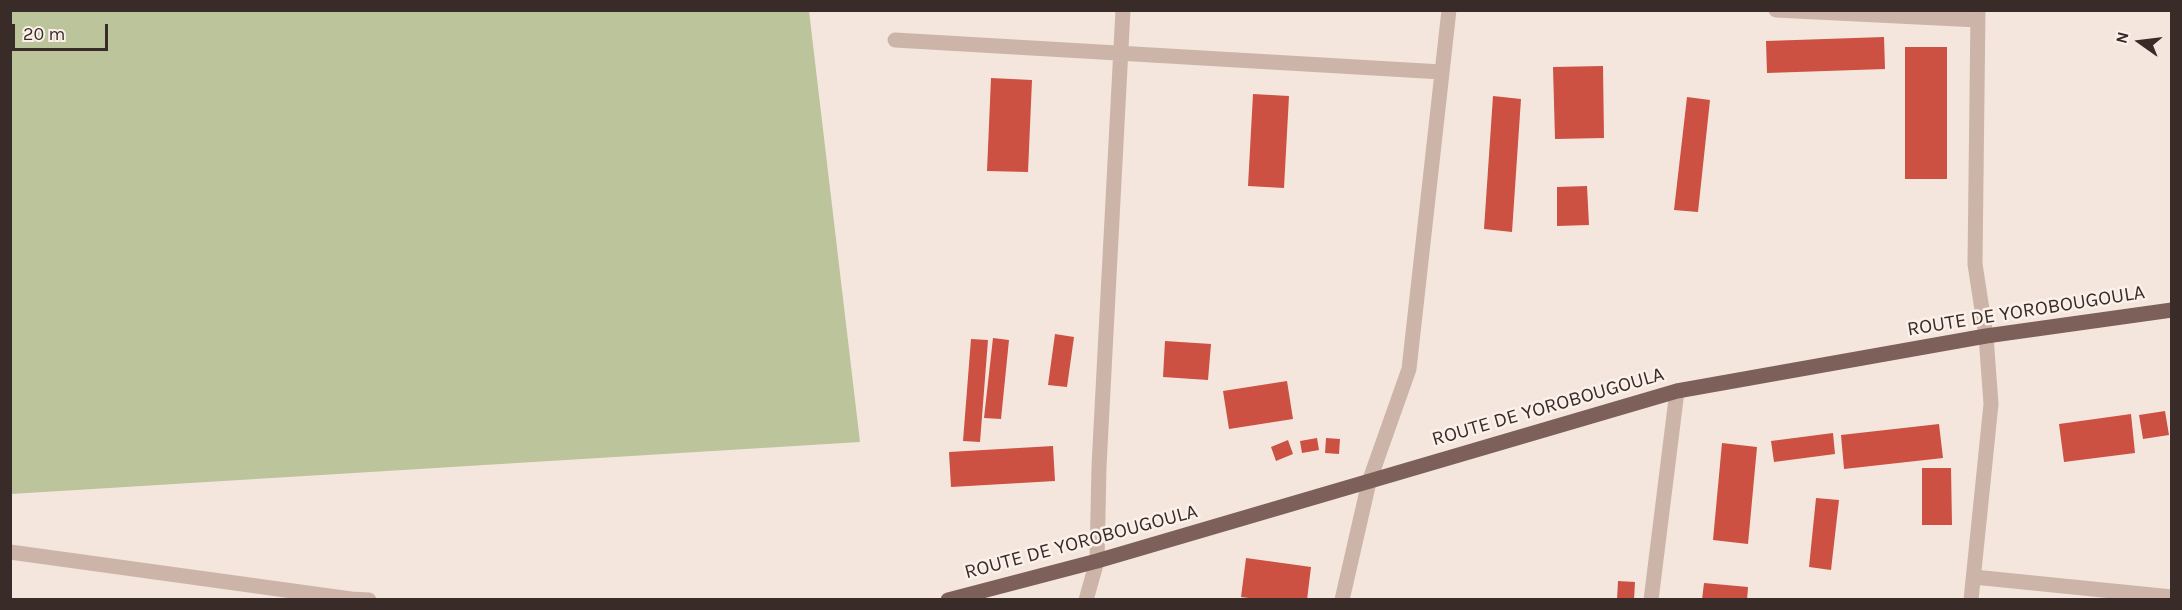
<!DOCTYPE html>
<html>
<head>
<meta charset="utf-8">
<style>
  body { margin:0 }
  #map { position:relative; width:2182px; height:610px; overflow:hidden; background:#f4e6dd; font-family:Karla,sans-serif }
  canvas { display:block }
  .frame { position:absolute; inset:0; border:12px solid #392b28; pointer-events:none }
  .north { position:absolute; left:2110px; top:12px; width:60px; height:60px; -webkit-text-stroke:4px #fbf1ea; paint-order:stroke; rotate:284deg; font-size:16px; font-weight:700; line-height:24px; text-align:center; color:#392b28 }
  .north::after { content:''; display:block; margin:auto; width:21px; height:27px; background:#392b28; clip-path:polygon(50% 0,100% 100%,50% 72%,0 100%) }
  .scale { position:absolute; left:12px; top:24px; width:96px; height:27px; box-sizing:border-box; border:3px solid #392b28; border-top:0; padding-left:8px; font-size:18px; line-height:21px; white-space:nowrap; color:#392b28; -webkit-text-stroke:4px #fbf1ea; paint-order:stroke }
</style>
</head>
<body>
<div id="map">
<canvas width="2182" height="610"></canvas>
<div class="frame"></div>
<div class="north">N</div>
<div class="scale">20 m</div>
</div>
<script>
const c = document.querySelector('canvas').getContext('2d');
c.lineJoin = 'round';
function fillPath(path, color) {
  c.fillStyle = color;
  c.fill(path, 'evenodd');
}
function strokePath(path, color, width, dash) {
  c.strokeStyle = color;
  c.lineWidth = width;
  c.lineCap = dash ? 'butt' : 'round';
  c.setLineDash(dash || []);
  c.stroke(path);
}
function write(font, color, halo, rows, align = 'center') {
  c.font = font + ' Karla,sans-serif';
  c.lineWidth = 5;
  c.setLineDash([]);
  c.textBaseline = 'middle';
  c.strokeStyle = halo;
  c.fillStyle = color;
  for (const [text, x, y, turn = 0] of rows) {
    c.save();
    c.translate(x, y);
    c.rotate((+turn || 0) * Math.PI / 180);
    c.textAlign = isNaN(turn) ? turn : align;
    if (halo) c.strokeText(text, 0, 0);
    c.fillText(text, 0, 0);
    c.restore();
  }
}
const green = new Path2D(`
  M11,10L809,11L860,442L11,494Z`);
const building = new Path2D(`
  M1884,37L1885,69L1767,73L1766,41Z
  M1905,47H1947V179H1905Z
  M1603,66L1604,138L1555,139L1553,67Z
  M991,78L1032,80L1028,172L987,171Z
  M1253,94L1289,96L1284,188L1248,186Z
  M1493,96L1521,99L1512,232L1484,229Z
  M1687,97L1710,100L1698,212L1674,210Z
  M1587,186L1589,225L1557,226V187Z
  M1055,334L1074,337L1067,387L1048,385Z
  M993,338L1009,340L1001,419L984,418Z
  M971,339L988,340L980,442L963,441Z
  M1165,341L1211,344L1208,380L1163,377Z
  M1287,381L1293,419L1229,429L1223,391Z
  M2165,411L2169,435L2143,439L2139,415Z
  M2131,414L2135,453L2064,462L2059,424Z
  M1939,424L1943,458L1844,469L1841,435Z
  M1833,433L1835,454L1774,462L1771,441Z
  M1317,438L1319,450L1302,453L1300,441Z
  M1326,438L1340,439L1339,454L1325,453Z
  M1288,440L1293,454L1276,461L1271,447Z
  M1722,443L1757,447L1748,544L1713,540Z
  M1053,446L1055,481L951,487L949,452Z
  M1922,468H1951L1952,525H1922Z
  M1816,498L1839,500L1831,570L1809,567Z
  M1246,558L1311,567L1307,600H1264L1241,597Z
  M1618,581L1635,582L1634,600H1617Z
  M1704,583L1748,587L1747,600H1702Z`);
const minor = new Path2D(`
  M1776,10L1978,20
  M895,40L1442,72
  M10,552L351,599L369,600
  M1974,577L2172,597
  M1086,600L1097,561L1099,466L1123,10
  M1342,600L1369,482L1409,369L1449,10
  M1651,600L1677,391
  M1971,600L1991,404L1986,336L1975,264L1978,10`);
const major = new Path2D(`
  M948,600L1097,561L1677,391L1986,336L2172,310`);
const streetNames = [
  ["ROUTE DE YOROBOUGOULA",2026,311,-9],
  ["ROUTE DE YOROBOUGOULA",1548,407,-16],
  ["ROUTE DE YOROBOUGOULA",1081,542,-15]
];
fillPath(green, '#bcc49c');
fillPath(building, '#cc5142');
strokePath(minor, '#cdb4a8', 15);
strokePath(major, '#7c6059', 15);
write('20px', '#392b28', '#fbf1ea', streetNames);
</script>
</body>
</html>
